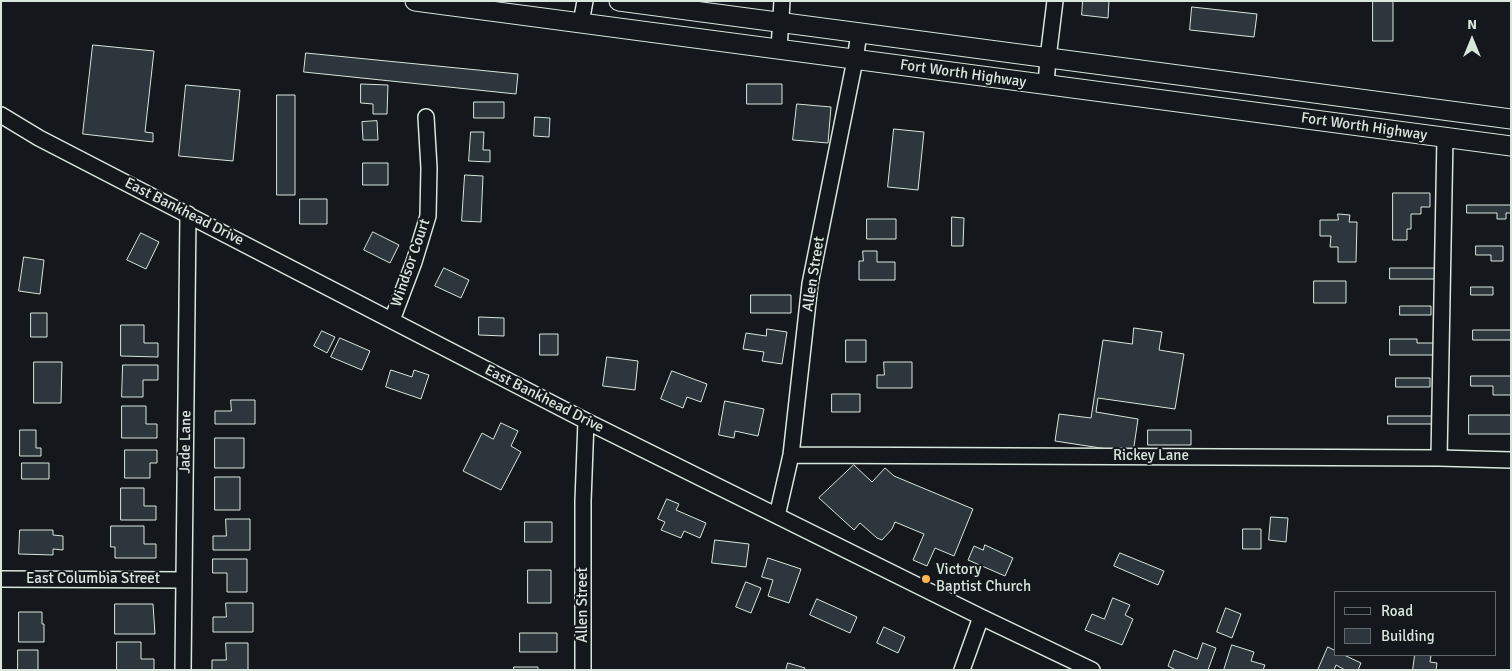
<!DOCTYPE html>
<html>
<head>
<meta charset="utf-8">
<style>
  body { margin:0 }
  #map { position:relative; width:1512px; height:671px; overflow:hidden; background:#14181c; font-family:Signika,sans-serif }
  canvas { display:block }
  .frame { position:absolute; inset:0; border:2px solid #d8e6dc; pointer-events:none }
  .legend { position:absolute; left:1334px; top:591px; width:162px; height:65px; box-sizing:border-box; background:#14181c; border:1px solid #626a69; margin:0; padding:6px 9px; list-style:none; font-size:15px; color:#d8e6dc }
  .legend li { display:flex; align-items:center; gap:10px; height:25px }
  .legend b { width:25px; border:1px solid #626a69 }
  .north { position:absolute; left:1447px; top:15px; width:50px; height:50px; -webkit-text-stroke:4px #14181c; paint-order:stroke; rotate:0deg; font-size:14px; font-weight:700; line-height:20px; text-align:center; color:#d8e6dc }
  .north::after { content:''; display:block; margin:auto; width:18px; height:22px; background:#d8e6dc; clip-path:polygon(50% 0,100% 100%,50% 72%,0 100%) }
</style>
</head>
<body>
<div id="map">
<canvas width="1512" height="671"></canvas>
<div class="frame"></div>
<ul class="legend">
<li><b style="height:6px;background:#14181c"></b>Road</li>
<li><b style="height:14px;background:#2c363c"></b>Building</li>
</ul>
<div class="north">N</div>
</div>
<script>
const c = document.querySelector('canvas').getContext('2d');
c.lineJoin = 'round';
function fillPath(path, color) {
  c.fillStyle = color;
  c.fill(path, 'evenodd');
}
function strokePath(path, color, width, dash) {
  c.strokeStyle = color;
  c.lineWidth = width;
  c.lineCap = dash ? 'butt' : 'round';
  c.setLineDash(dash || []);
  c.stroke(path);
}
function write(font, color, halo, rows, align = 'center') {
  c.font = font + ' Signika,sans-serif';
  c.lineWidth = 4;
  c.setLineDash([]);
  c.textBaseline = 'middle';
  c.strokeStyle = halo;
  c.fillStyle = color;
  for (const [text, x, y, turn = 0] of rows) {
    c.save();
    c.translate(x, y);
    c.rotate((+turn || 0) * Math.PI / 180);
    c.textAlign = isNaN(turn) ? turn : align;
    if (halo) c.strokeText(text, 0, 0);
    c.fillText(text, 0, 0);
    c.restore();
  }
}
const building = new Path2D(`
  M1083,1H1109L1108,18L1082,15Z
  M1373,1H1393V41H1373Z
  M1192,7L1257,14L1254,37L1190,30Z
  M93,45L154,51L145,132L153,133V142L83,134Z
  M306,53L518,74L516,94L304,72Z
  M361,84L388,85L387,114H373V104L361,103Z
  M747,84H782V104H747Z
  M186,85L240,90L233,161L179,156Z
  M277,95H295V195H277Z
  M474,102H504V118H474Z
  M797,104L831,107L828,143L793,140Z
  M535,117L550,118L549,137L534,136Z
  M377,121L378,140H363L362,122Z
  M894,129L924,132L918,190L888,187Z
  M471,132H484L483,150H490V162L469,161Z
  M363,163H388V185H363Z
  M465,175L483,176L481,222L462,221Z
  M1393,193H1430V207H1421V214H1411V229H1407V240H1393Z
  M300,199H327V224H300Z
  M1467,205H1511V213H1506V219H1497V213H1467Z
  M1338,214L1350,215L1349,222H1357L1356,262H1338V247H1330L1331,236H1320V220H1338Z
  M952,217L964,218L963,246H952Z
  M867,219H896V239H867Z
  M373,232L399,245L390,263L364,250Z
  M141,233L159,242L146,269L127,260Z
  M1476,246H1503V261H1491V255H1476Z
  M863,251H877V262H895V280H859V261H863Z
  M24,257L44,260L40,294L19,291Z
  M444,268L469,280L461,298L435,286Z
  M1390,268H1436V279H1390Z
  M1314,281H1346V303H1314Z
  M1471,287H1493V295H1471Z
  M751,295H791V313H751Z
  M1400,306H1431V315H1400Z
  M31,313H47V337H31Z
  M479,317L504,318V336L479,335Z
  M121,325H144V343H158V357L121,356Z
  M1134,328L1162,332L1159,350L1184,354L1175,409L1098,398L1096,412L1138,419L1133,453L1055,441L1059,414L1091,418L1103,340L1132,344Z
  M767,329L787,332L782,364L762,361L764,352L743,349L746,333L766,336Z
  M1473,330H1511V340H1473Z
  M322,331L335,337L327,353L314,346Z
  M540,334H558V355H540Z
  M340,338L370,351L362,370L331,357Z
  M1390,339H1417V343H1434V355H1390Z
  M846,340H866V362H846Z
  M607,357L638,361L635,390L603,386Z
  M34,362H62L61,403H34Z
  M884,362H912V388H877V375H884Z
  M123,365H158V380H143V397H122Z
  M391,370L412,377L414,370L429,375L421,399L386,387Z
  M672,371L707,384L701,402L687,397L683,408L661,399Z
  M1471,376H1511V395H1493V386H1471Z
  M1396,378H1430V387H1396Z
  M832,394H860V412H832Z
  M231,400H255V424H215V411H231Z
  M725,401L764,409L758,436L735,431L734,438L719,435Z
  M122,406H146V424H157V438H122Z
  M1469,415H1511V434H1469Z
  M1388,416H1434V424H1388Z
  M501,423L518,431L511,446L521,452L501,490L463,471L482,433L493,439Z
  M20,430H36V448H41V456H20Z
  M1148,430H1191V445H1148Z
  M215,438H244V468H215Z
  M125,450H157V463H150V478H125Z
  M22,463H49V479H22Z
  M854,465L872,482L885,468L894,476L973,509L954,556L935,548L927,566L913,560L924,534L895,522L892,529L882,540L877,538L860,523L854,530L819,498Z
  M215,477H240V510H215Z
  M121,488H144V506H156V520H121Z
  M667,499L679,504L676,510L706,523L700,538L684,531L681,538L661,530L665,522L658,519Z
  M1271,517L1288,518L1286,542L1269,540Z
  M226,519H250V550H213V536H226Z
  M525,522H552V542H525Z
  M111,526H144V544H156V558H115V547H111Z
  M1243,529H1261V549H1243Z
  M20,530H53V535L63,536V550L53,549V555L19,554Z
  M715,540L749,544L746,567L712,563Z
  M985,545L1013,558L1005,576L968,560L974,546L983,550Z
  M1120,553L1164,571L1158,585L1114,566Z
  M768,558L801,569L789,603L768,596L773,580L762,577Z
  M213,559H247V592H227V573H213Z
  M528,570H551V603H528Z
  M746,582L761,588L751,613L736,607Z
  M1113,598L1130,605L1125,615L1133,619L1122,645L1085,630L1092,614L1104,619Z
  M817,599L857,617L850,633L810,615Z
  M226,603H253V632H213V617H226Z
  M115,604H153L155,634H115Z
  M1226,608L1241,614L1232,638L1217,632Z
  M19,612H42V624H44V642H19Z
  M884,627L905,637L898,653L877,643Z
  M520,633H557V652H520Z
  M117,642H141V659H154V670H117Z
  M226,643H248V670H212V660H226Z
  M1203,643L1216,648L1208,670H1176L1168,666L1174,650L1197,659Z
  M1232,645L1254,652L1251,661L1265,665L1263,670H1224Z
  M1328,647L1336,651V655H1344L1361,663L1358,670H1345L1336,665L1334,670H1318Z
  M18,650H38V670H18Z
  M1415,655H1431L1430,662L1437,663L1436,670H1413Z
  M788,663L805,668L804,670H786Z
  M514,667H538V670H514Z`);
const minor = new Path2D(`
  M581,23L585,1
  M779,49L782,1
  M1046,85L1048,58L1055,1
  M1,115L39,138L586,421L981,617L1092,670
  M392,320L414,262L428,216L429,168L426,117
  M791,455L1439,458L1511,460
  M1439,458L1445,137
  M777,516L791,455L810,284L855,60L859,33
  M1,579L184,580
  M183,670L188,214
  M583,670V501L586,421
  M962,670L981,617`);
const major = new Path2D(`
  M415,1L1511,146
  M619,1L1511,119`);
const markers = [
  [926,579,5,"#ffb74d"]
];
const streetNames = [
  ["Fort Worth Highway",963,74,8],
  ["Fort Worth Highway",1364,127,8],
  ["East Bankhead Drive",184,212,27],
  ["Windsor Court",411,263,-71],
  ["Allen Street",814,274,-81],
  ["East Bankhead Drive",544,399,27],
  ["Jade Lane",186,442,-89],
  ["Rickey Lane",1151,456],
  ["East Columbia Street",93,579],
  ["Allen Street",583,605,-90]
];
const poiNames = [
  ["Victory",936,570],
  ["Baptist Church",936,587]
];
fillPath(building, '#2c363c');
strokePath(building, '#d8e6dc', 1);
strokePath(minor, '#d8e6dc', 18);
strokePath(major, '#d8e6dc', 21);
strokePath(minor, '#14181c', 15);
strokePath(major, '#14181c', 19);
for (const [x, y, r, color] of markers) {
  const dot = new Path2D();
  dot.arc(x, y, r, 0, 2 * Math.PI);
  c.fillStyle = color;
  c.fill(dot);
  strokePath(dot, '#14181c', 2);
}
write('15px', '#d8e6dc', '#14181c', streetNames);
write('15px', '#d8e6dc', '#14181c', poiNames, 'left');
</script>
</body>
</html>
